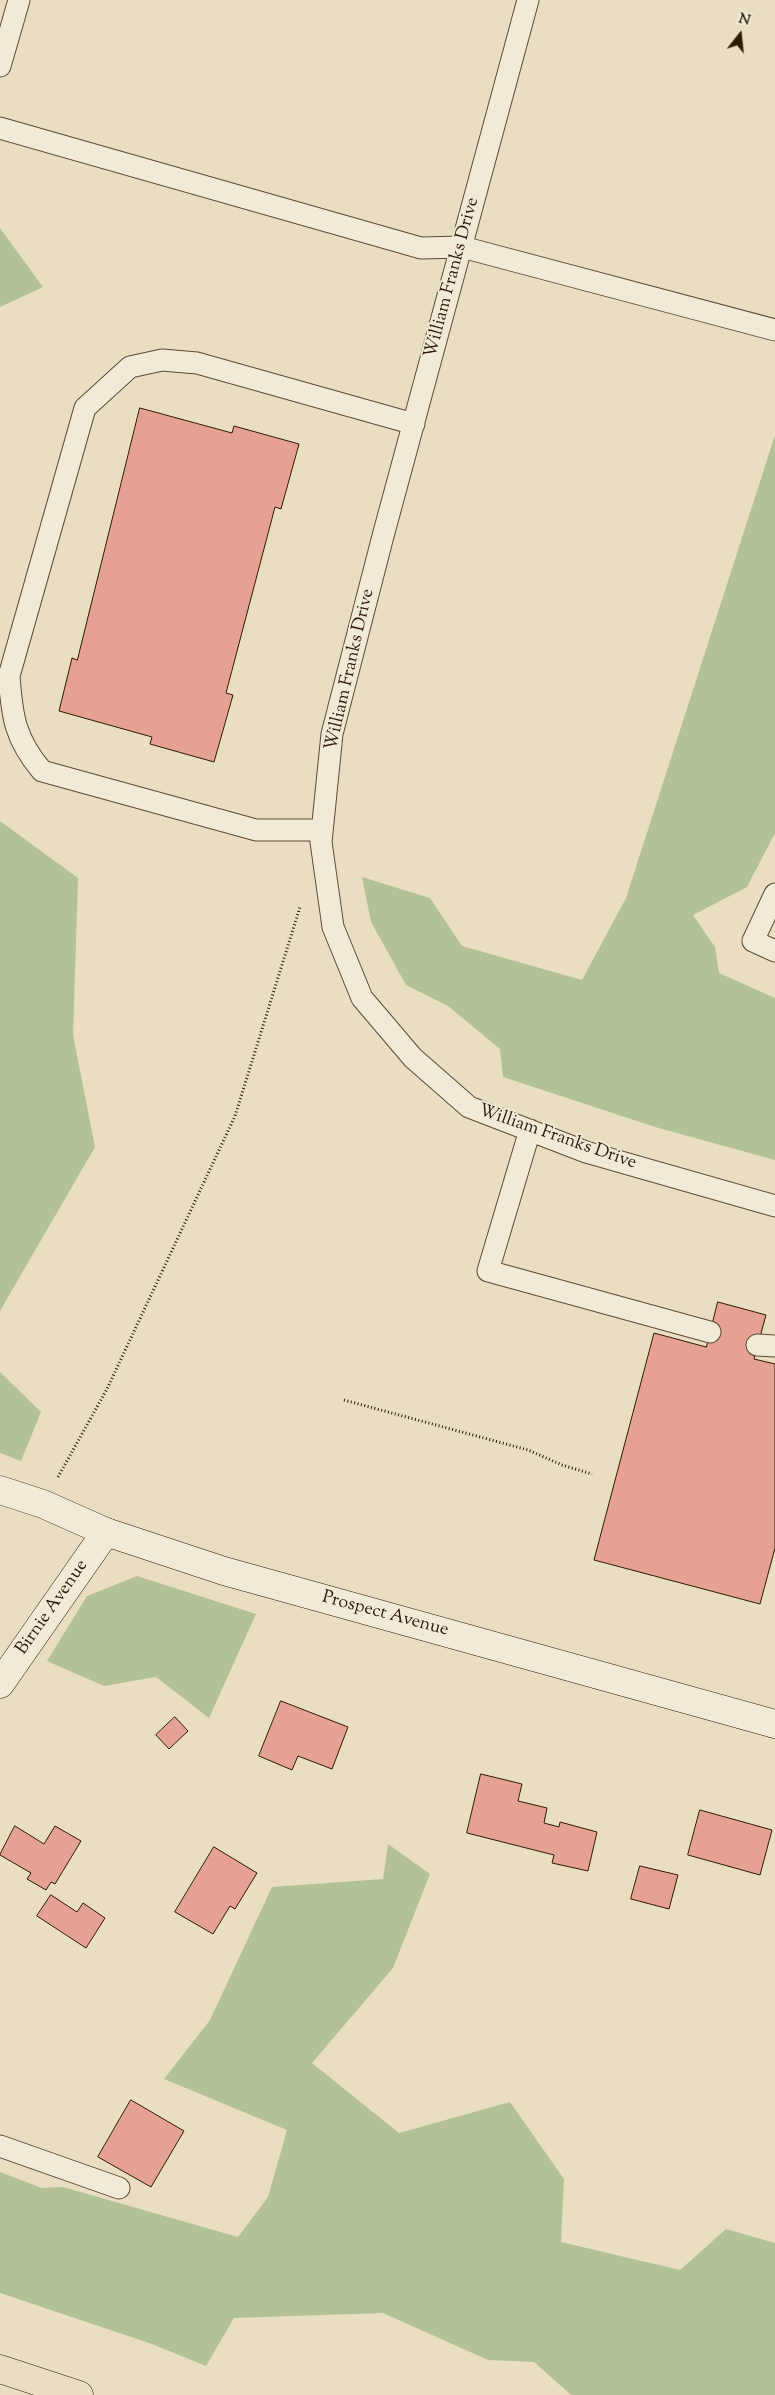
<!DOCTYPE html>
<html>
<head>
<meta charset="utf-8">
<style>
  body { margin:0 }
  #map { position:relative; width:775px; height:2395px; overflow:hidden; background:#e9dec2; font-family:"Sorts Mill Goudy",serif }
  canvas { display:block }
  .north { position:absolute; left:715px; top:10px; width:50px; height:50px; -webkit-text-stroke:4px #f1ead7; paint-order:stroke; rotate:16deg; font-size:14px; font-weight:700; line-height:20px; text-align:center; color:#2f1a04 }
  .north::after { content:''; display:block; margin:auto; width:18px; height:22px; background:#2f1a04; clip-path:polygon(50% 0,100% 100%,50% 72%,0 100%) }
</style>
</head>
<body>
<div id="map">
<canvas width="775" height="2395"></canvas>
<div class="north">N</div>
</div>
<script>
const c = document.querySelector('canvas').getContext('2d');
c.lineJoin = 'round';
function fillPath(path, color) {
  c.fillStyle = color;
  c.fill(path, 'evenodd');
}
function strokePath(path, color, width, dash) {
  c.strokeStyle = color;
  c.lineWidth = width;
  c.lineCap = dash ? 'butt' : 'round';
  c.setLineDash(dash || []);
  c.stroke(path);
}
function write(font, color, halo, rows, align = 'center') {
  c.font = font + ' "Sorts Mill Goudy",serif';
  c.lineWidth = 4;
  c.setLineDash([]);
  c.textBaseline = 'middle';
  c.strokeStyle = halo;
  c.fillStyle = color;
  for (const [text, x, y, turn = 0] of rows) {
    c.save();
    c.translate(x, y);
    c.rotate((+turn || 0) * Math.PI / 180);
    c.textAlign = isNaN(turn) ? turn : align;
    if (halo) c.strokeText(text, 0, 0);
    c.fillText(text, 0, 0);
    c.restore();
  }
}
const green = new Path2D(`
  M0,228L43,287L0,307Z
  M775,435V833L747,887L693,915L715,947L719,973L775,998V1160L655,1127L503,1077L500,1049L448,1006L406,985L371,922L362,877L430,898L462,946L582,980L626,898Z
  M0,821L78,878L73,1035L95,1147L0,1311Z
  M0,1372L41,1412L21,1461L0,1453Z
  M137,1576L256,1614L209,1718L156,1677L104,1686L47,1661L87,1596Z
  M388,1844L430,1874L393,1968L312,2063L399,2133L510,2102L564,2179L561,2242L680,2270L726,2229L775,2243V2395H571L534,2362L488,2360L383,2313L234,2318L206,2366L152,2344L0,2293V2172L42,2188L63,2187L238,2237L268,2197L287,2130L164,2079L210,2020L272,1887L383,1879Z`);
const building = new Path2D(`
  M140,408L232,433L234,426L299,444L281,509L275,507L226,693L233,695L214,762L150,744L152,737L59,711L72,658L77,660Z
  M718,1302L766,1315L754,1359L775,1364V1548L760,1604L594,1560L654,1333L706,1347Z
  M281,1701L348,1727L332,1769L298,1756L292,1770L259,1756Z
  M175,1717L188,1731L169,1749L156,1735Z
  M481,1774L522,1784L518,1801L547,1808L544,1823L559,1827L560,1822L597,1832L588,1871L552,1863L554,1855L467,1833Z
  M700,1810L772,1830L760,1875L688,1855Z
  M15,1826L44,1844L55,1826L81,1841L55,1884L51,1882L46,1890L27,1879L31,1873L0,1855Z
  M214,1847L257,1873L235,1909L230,1906L213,1934L175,1912Z
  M640,1866L678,1875L669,1909L631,1899Z
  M51,1895L77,1912L83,1903L105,1918L86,1948L37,1916Z
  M131,2100L184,2131L151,2187L98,2157Z`);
const path = new Path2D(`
  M344,1400L528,1450L562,1465L592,1474
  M58,1477L107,1389L235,1116L300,907`);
const lane = new Path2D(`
  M528,0L383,536L332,734L321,842L333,927L362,998L413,1058L469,1107L586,1152L775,1206
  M0,66L19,0
  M0,128L421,248L462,247L775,330
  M321,830H256L42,771C15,739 12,717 9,676L85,408L130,367L162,360L197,363L414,424
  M775,894L753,941L775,951
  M530,1130L488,1271L710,1332
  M757,1345L775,1346
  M0,2146L119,2188`);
const street = new Path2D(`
  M0,1490L43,1504L106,1532`);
const secondary = new Path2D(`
  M0,1684L106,1532L224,1571L775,1724`);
const highway = new Path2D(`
  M0,2369L79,2395`);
const streetNames = [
  ["William Franks Drive",453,278,-75],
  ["William Franks Drive",351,670,-77],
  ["William Franks Drive",557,1138,19],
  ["Birnie Avenue",53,1608,-55],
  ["Prospect Avenue",385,1615,15]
];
fillPath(green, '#b3c296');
fillPath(building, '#e5a292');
strokePath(building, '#2f1a04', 1);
strokePath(lane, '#5e4b34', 23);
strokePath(street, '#5e4b34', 29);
strokePath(secondary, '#2f1a04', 29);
strokePath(highway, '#2f1a04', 29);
strokePath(path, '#2f1a04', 3, [1, 2.5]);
strokePath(lane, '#f1ead7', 21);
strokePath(street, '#f1ead7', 28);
strokePath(secondary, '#f1ead7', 28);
strokePath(highway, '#e9dec2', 28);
write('18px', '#2f1a04', '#f1ead7', streetNames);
</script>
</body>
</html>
